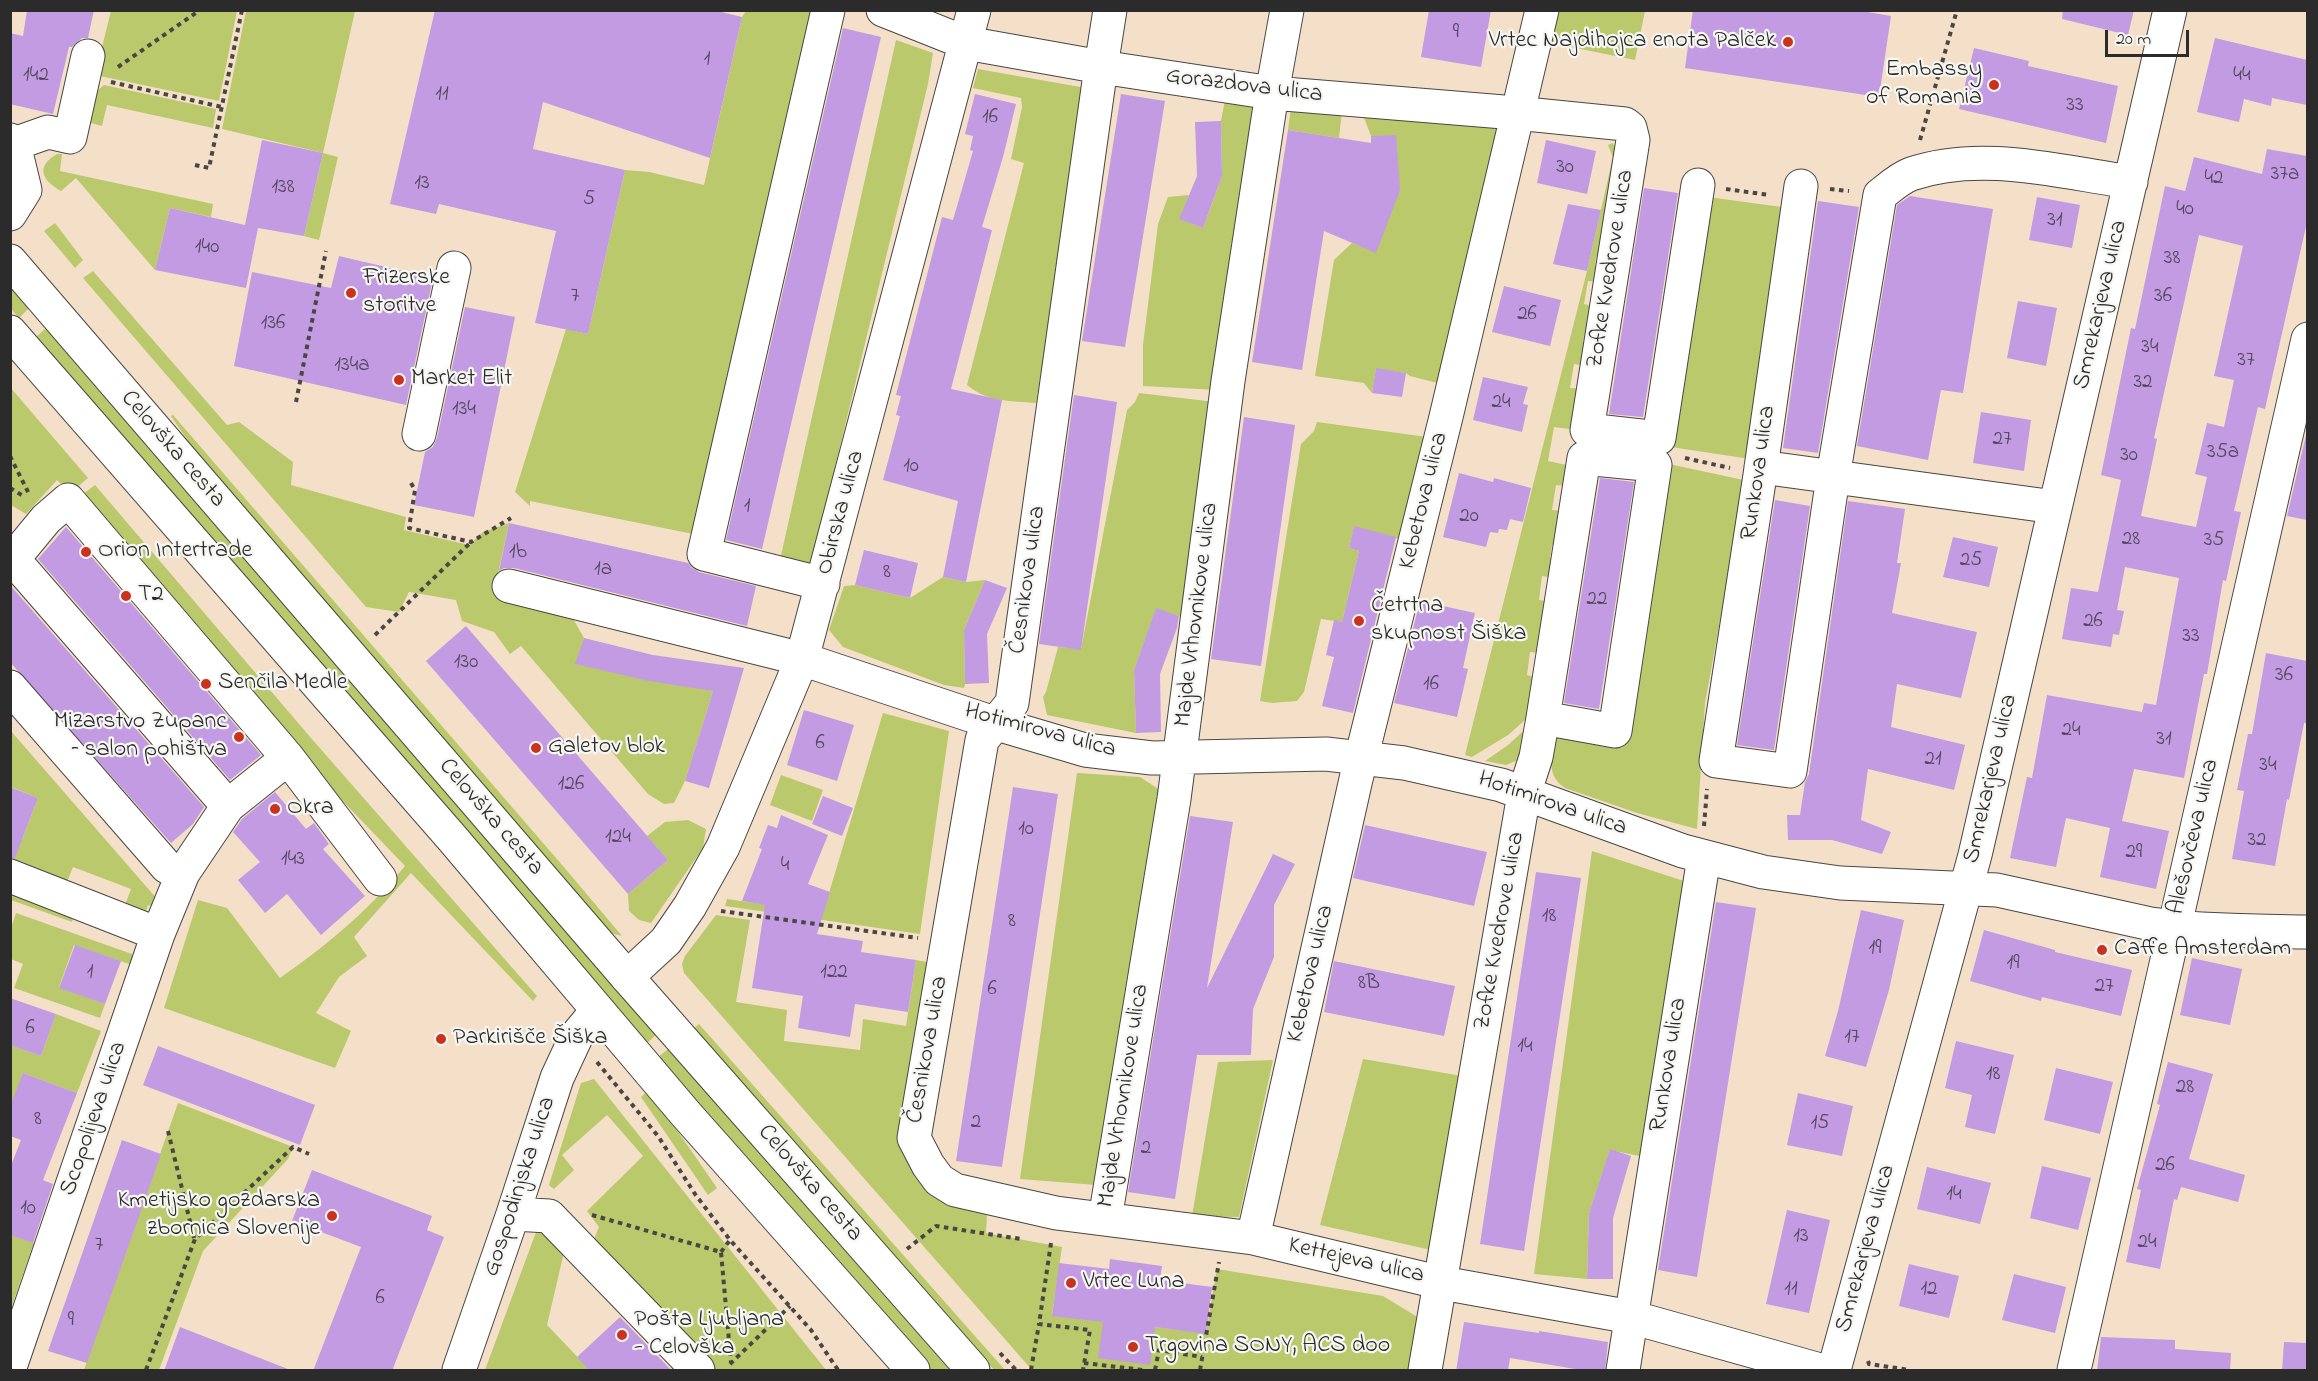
<!DOCTYPE html>
<html>
<head>
<meta charset="utf-8">
<style>
  body { margin:0 }
  #map { position:relative; width:2318px; height:1381px; overflow:hidden; background:#f4e0c8; font-family:"Indie Flower",sans-serif }
  canvas { display:block }
  .frame { position:absolute; inset:0; border:12px solid #2b2b2b; pointer-events:none }
  .scale { position:absolute; left:2105px; top:30px; width:84px; height:27px; box-sizing:border-box; border:3px solid #2b2b2b; border-top:0; padding-left:8px; font-size:18px; line-height:21px; white-space:nowrap; color:#2b2b2b; -webkit-text-stroke:4px #f6f6f2; paint-order:stroke }
</style>
</head>
<body>
<div id="map">
<canvas width="2318" height="1381"></canvas>
<div class="frame"></div>
<div class="scale">20 m</div>
</div>
<script>
const c = document.querySelector('canvas').getContext('2d');
c.lineJoin = 'round';
function fillPath(path, color) {
  c.fillStyle = color;
  c.fill(path, 'evenodd');
}
function strokePath(path, color, width, dash) {
  c.strokeStyle = color;
  c.lineWidth = width;
  c.lineCap = dash ? 'butt' : 'round';
  c.setLineDash(dash || []);
  c.stroke(path);
}
function write(font, color, halo, rows, align = 'center') {
  c.font = font + ' "Indie Flower",sans-serif';
  c.lineWidth = 4.5;
  c.setLineDash([]);
  c.textBaseline = 'middle';
  c.strokeStyle = halo;
  c.fillStyle = color;
  for (const [text, x, y, turn = 0] of rows) {
    c.save();
    c.translate(x, y);
    c.rotate((+turn || 0) * Math.PI / 180);
    c.textAlign = isNaN(turn) ? turn : align;
    if (halo) c.strokeText(text, 0, 0);
    c.fillText(text, 0, 0);
    c.restore();
  }
}
const green = new Path2D(`
  M111,11H237L219,101L95,75Z
  M246,11H355L323,153L338,157L319,240L304,236L323,153L222,129Z
  M746,11H812L698,535L530,501V506L515,492L566,329L588,334L625,170L649,172L704,185L742,17Z
  M1559,11H1645L1635,60L1551,43Z
  M896,40L933,53L928,84L810,570L780,560Z
  M978,69L1086,88L1036,403C1010,401 987,402 967,385L1024,163L1011,159L1022,107L1021,98L973,88Z
  M104,85L216,109L213,128L107,105L102,126L87,122L93,94Z
  M1225,100L1258,105L1217,390L1143,386V345L1158,224L1168,197L1189,195L1180,219L1203,228L1222,176L1221,121Z
  M1291,108L1342,111L1339,138L1288,130Z
  M1363,115L1495,127L1498,131L1441,384L1410,376L1406,373L1376,369L1372,393L1364,383L1315,376L1334,260L1352,243L1376,252L1371,136Z
  M1612,143L1617,148L1603,257H1596L1595,268L1601,269L1599,282L1588,281L1584,304L1595,307L1591,334H1584L1583,347L1589,348L1586,366L1574,364L1570,388L1583,389L1577,430L1554,427L1548,461L1571,466L1568,486L1556,485L1552,510L1564,511L1559,545H1552L1550,558L1557,559L1554,578L1542,576L1539,600L1550,602L1542,653L1530,652L1527,675L1538,678L1532,714L1508,735L1472,757L1465,755L1587,271L1613,157L1608,145Z
  M57,154H62L60,171L213,204L211,217L170,208L155,270L76,178L61,191C42,180 35,167 57,154Z
  M1708,197L1789,208L1750,459L1671,447Z
  M55,223L83,260L75,268L44,231Z
  M93,271L227,425L239,422L293,462L291,485L406,517L404,530L469,545L483,532L509,523L494,592L568,610L584,638L576,664L713,691L685,781L674,803L664,804L648,794L521,646L510,654L494,632L462,621L456,600L409,592L399,612L366,607L83,278Z
  M10,285L30,307L19,318L11,309Z
  M47,327L657,1034L645,1045L35,338Z
  M10,387L88,478L70,493L57,480L26,514L11,505Z
  M1139,393L1215,402L1182,617L1156,609L1134,670L1136,733L1047,715L1043,697L1046,692L1058,647L1081,649L1127,410L1135,402Z
  M173,415L563,866L622,936L607,932L198,456L171,416Z
  M1317,422L1427,437L1403,540L1354,527L1349,548L1359,551L1342,622L1321,619L1304,692L1297,701L1272,703L1260,701L1301,444L1314,431Z
  M1669,464L1748,481L1728,576L1705,703L1697,829L1637,813L1565,788C1543,774 1553,749 1556,727L1626,742Z
  M95,485L311,738L537,996L533,1001L411,873L354,937L367,956L339,977L316,1013L351,1031L335,1068L164,1008L198,900L227,908L280,978C325,947 370,909 405,866L296,752L75,500Z
  M943,577L966,582L985,580L964,630L965,684L964,688L944,685L843,647L829,630L844,586L855,585L910,598Z
  M883,713L949,731L920,934L725,906L727,899L823,913Z
  M1531,724L1518,760L1506,765L1485,761L1508,745Z
  M10,730L158,900L155,907L148,905L145,914L125,905L131,889L73,867L67,882L11,861V836L22,840L38,798L11,787Z
  M1077,773L1140,777L1174,799L1109,1186L1020,1179Z
  M781,775L823,790L812,821L770,805Z
  M688,820L706,829L703,848L651,923L639,920L629,911L628,894L668,860L647,836L665,822Z
  M1592,851L1690,883L1649,1158L1610,1150L1589,1213L1587,1279L1534,1274Z
  M14,893L74,915L72,922L11,900Z
  M16,913L132,954V965L74,945L59,987L105,1004L100,1018L14,988L23,964L11,959V928Z
  M716,915L750,920L736,1002L787,1010L784,1041L860,1050L863,1019L906,1026L916,960L933,963L904,1142L987,1213L986,1233L1062,1247L1052,1315L1206,1333L1217,1269L1383,1296L1419,1318L1417,1370H1032L684,973L682,964L685,956Z
  M56,1014L101,1031L77,1093L23,1073L11,1106V1045L41,1056Z
  M699,1024L1005,1370H994L692,1030Z
  M669,1048L953,1370H931L912,1349L657,1058Z
  M1363,1059L1468,1077L1440,1252L1320,1225Z
  M1273,1060L1239,1217L1192,1216L1218,1062Z
  M594,1079L826,1370H710L592,1244L599,1227L587,1211L643,1156L607,1115L562,1155L574,1170L554,1189L549,1185L581,1083Z
  M646,1092L672,1123L717,1188L708,1195L641,1097Z
  M178,1103L293,1147L288,1159L203,1251L159,1370H84Z
  M539,1224L565,1248L547,1325L590,1370H485Z
  M11,1235L34,1243L11,1308L10,1235Z`);
const building = new Path2D(`
  M27,10H94L88,38H82L72,47H69L53,114L10,104V33L23,36Z
  M435,10H713L742,17L710,158L543,102L533,149L625,170L588,334L535,323L556,231L439,204L436,214L390,204Z
  M1429,10H1491L1481,67L1421,57Z
  M1693,10H1856L1891,16L1879,97L1685,68Z
  M2063,10H2134L2128,35L2062,19Z
  M843,28L881,37L762,549L726,540Z
  M2215,38L2307,60V105L2272,98L2271,106L2244,99L2239,122L2197,112Z
  M1974,48L2029,61L2028,66L2118,86L2106,143L1959,109Z
  M975,94L1016,104L1003,157L982,227L992,230L951,389L1002,400L966,582L943,577L958,501L883,480L900,416L896,415L901,396L896,395L942,217L953,220L973,151L970,150L973,136L965,134Z
  M1121,94L1165,101L1125,347L1082,341Z
  M1221,121L1222,176L1203,228L1179,219L1197,176L1195,122Z
  M1288,130L1371,143V136L1396,135L1400,190L1376,253L1324,231L1302,370L1252,362Z
  M262,140L323,153L304,236L258,228L246,288L155,270L170,208L245,225Z
  M1546,140L1596,151L1587,194L1537,183Z
  M2267,149L2307,156V222L2265,409L2258,407L2234,511L2241,512L2226,581L2223,580L2207,674H2204L2184,778L2134,769L2122,821L2169,831L2156,889L2100,877L2110,828L2066,818L2056,867L2010,858L2027,777L2032,778L2047,695L2142,712L2144,703L2156,705L2179,578L2125,567L2117,610L2124,611L2119,635L2113,634L2111,647L2062,639L2071,588L2098,592L2121,480L2101,475L2131,328L2135,329L2165,186L2185,191L2194,157L2262,174ZM2199,235L2243,246L2214,376L2234,380L2224,427L2207,423L2195,474L2207,477L2196,527L2141,516L2157,439L2154,438Z
  M1644,188L1678,193L1643,417L1609,414Z
  M1910,196L1993,209L1963,393L1941,390L1928,460L1857,446L1897,205Z
  M2037,197L2080,205L2072,248L2029,240Z
  M1818,201L1859,207L1818,453L1783,448Z
  M1568,204L1601,210L1587,271L1553,264Z
  M339,256L433,278L406,405L234,366L252,272L331,288Z
  M1504,286L1561,300L1550,346L1492,332Z
  M2018,301L2057,308L2046,366L2007,358Z
  M465,307L515,317L474,517L414,505L425,452L433,447L437,438Z
  M1376,368L1406,373L1402,397L1372,393Z
  M1483,377L1528,387L1523,404L1528,405L1522,432L1473,420Z
  M1074,395L1117,402L1081,650L1039,644Z
  M1981,412L2031,420L2024,471L1973,463Z
  M1244,417L1295,425L1261,666L1211,659Z
  M2306,435H2307V520L2287,516Z
  M1459,473L1493,482L1494,478L1531,488L1523,522L1510,519L1507,530L1499,529L1498,533L1490,532L1486,547L1443,537Z
  M1600,478L1634,482L1599,709L1564,703Z
  M1775,500L1810,506L1774,750L1737,745Z
  M1848,501L1905,509L1897,563H1901L1892,613L1977,632L1961,698L1897,684L1891,727L1965,745L1954,790L1868,769L1861,820L1891,832L1882,854L1832,840H1788L1787,815H1800L1805,782L1809,774Z
  M509,523L688,563L692,568L699,572L756,586L747,626L514,568H504L499,571Z
  M1354,526L1396,537L1353,713L1322,706L1334,657L1326,655L1334,620L1342,622L1359,551L1349,548Z
  M66,527L261,755L230,780L38,559Z
  M1953,537L1998,547L1989,587L1943,577Z
  M864,550L918,563L910,598L855,585Z
  M985,580L1007,588L987,634L989,683L965,684L964,630Z
  M10,585L204,807L193,824L171,843L10,662Z
  M1420,601L1475,613L1463,668L1468,669L1457,717L1394,703Z
  M1156,608L1179,616L1177,628L1160,674L1161,732L1136,733L1134,670Z
  M466,626L668,860L628,894L426,661Z
  M584,638L653,655L744,668L709,788L685,781L713,691L649,681L575,664Z
  M2266,653L2307,661V723H2304L2289,800L2287,799L2275,866L2232,859L2244,791L2237,790L2248,734H2252Z
  M804,710L854,725L837,781L787,765Z
  M10,787L38,798L15,858H10Z
  M1013,787L1058,794L1002,1167L956,1161Z
  M275,792L306,829L314,823L329,844L323,849L365,896L321,935L287,894L265,913L238,880L260,862L233,832L242,819Z
  M823,796L853,808L842,836L812,824Z
  M781,815L828,835L808,884L830,892L817,934L863,941L861,952L916,960L908,1012L855,1004L850,1037L798,1028L803,996L752,988L765,905L742,901L762,849L759,848L768,825L777,828Z
  M1190,816L1233,822L1207,988L1273,854L1295,864L1274,905V957L1253,1009L1251,1055H1197L1175,1199L1128,1192Z
  M1365,825L1487,852L1474,906L1353,878Z
  M1536,872L1581,878L1524,1251L1480,1244Z
  M1716,902L1756,908L1697,1277L1658,1270Z
  M1861,910L1904,920L1889,990L1866,1067L1825,1056L1838,1011Z
  M1984,930L2055,950V952L2132,970L2121,1016L2042,997L2041,1001L1970,981Z
  M75,945L121,961L105,1004L59,988Z
  M2192,958L2242,969L2230,1025L2180,1015Z
  M1334,961L1455,986L1444,1036L1324,1012Z
  M10,998L56,1014L41,1056L10,1045Z
  M1956,1041L2014,1055L1995,1134L1965,1127L1972,1095L1945,1088Z
  M158,1046L315,1105L300,1145L143,1085Z
  M2168,1062L2213,1074L2189,1159L2245,1175L2238,1202L2181,1187L2177,1200L2174,1199L2160,1269L2126,1262L2141,1190L2137,1189L2160,1105L2157,1104Z
  M2056,1068L2113,1082L2100,1134L2044,1120Z
  M23,1073L77,1093L43,1180L53,1184L33,1243L10,1235V1168L21,1140L10,1136V1106Z
  M1798,1093L1853,1106L1842,1156L1787,1145Z
  M122,1140L161,1154L87,1363L48,1351Z
  M1610,1149L1631,1156L1613,1218V1279H1587L1589,1213Z
  M2042,1166L2091,1178L2078,1230L2030,1218Z
  M1927,1167L1991,1183L1980,1224L1917,1209Z
  M312,1170L432,1216L427,1230L444,1237L392,1371H313L361,1247L292,1221Z
  M1787,1210L1830,1220L1809,1313L1766,1304Z
  M1110,1259L1162,1266L1160,1280L1212,1287L1206,1334L1155,1327L1150,1365L1098,1358L1103,1322L1052,1316L1059,1263L1109,1269Z
  M1909,1264L1959,1276L1949,1318L1899,1306Z
  M2014,1274L2066,1287L2055,1333L2002,1320Z
  M620,1317L672,1371H590L577,1357Z
  M1464,1322L1539,1333V1331L1608,1342L1605,1371H1587L1510,1358L1508,1371H1456Z
  M180,1327L288,1369V1371H164Z
  M2101,1337L2175,1340V1349L2231,1353L2230,1371H2097Z
  M2284,1342L2307,1343V1371H2282Z`);
const path = new Path2D(`
  M118,67L200,10
  M111,82L222,107
  M1920,140L1957,10
  M195,165L209,168L242,10
  M1726,189L1769,195
  M1830,189L1849,191
  M296,402L326,251
  M10,456L29,494
  M1685,458L1730,468
  M411,483L415,490L409,528L471,542L511,518
  M10,488L25,497
  M375,635L470,543
  M1704,826L1707,789
  M721,911L918,938
  M597,1062L658,1136L695,1194L730,1240L811,1330L838,1370
  M168,1131L194,1238
  M592,1215L721,1252L731,1363
  M1051,1243L1039,1324L1090,1330L1083,1370
  M907,1249L936,1226L1021,1239
  M721,1252L730,1240
  M1000,1353L1016,1370
  M1868,1361L1869,1364L1910,1370
  M1084,1363L1143,1370
  M730,1364L790,1306
  M146,1370L195,1239L293,1147L309,1154
  M1031,1370L1039,1324
  M1155,1370L1159,1350L1202,1357
  M1200,1370L1219,1262`);
const minor = new Path2D(`
  M883,10L966,43L1101,67L1272,93L1516,113L1625,124L1630,128L1633,140L1587,430L1659,438L1698,185
  M1110,10L1101,67L1012,703L982,740L914,1138L928,1165L939,1180L955,1190L1056,1213L1253,1238L1442,1283L1631,1317L1820,1370
  M10,140L14,144L25,190L10,214
  M14,144L48,132L70,137L88,56
  M1801,186L1760,475L1716,761L1790,771L1833,477L1880,195C1889,188 1900,178 1911,174C1981,150 2059,172 2131,182
  M419,434L454,268
  M1761,467L2055,507
  M13,559L46,519L68,500L288,758
  M10,562L13,559L228,806
  M823,584L704,554L828,10
  M509,586L802,659L997,724L1085,750L1152,758L1326,754L1404,763L1501,785L1683,851L1763,872L1840,883L1997,890L2151,924C2203,931 2255,931 2308,932
  M10,687L167,867L183,873L228,806L288,758L380,879
  M10,876L158,934
  M627,977L666,941L690,906L723,847L802,659L974,10
  M513,1214L549,1216L698,1370
  M1105,1219L1174,799L1228,381L1272,93L1287,10
  M1253,1238L1356,779L1446,417L1542,10
  M10,1367L158,934L183,873
  M459,1370L513,1214L557,1078L577,1035L597,1011
  M1425,1370L1524,794L1536,757L1543,718L1584,458L1655,465L1615,731L1543,718
  M1623,1370L1704,857
  M1834,1370L1975,855L2170,10
  M2074,1370L2308,339`);
const major = new Path2D(`
  M10,261L627,977L973,1370
  M10,332L452,838L685,1113L913,1370`);
const markers = [
  [1788,42,6,"#c8321e"],
  [1994,85,6,"#c8321e"],
  [351,293,6,"#c8321e"],
  [399,380,6,"#c8321e"],
  [86,552,6,"#c8321e"],
  [126,596,6,"#c8321e"],
  [1359,621,6,"#c8321e"],
  [206,684,6,"#c8321e"],
  [239,737,6,"#c8321e"],
  [536,748,6,"#c8321e"],
  [275,809,6,"#c8321e"],
  [2102,950,6,"#c8321e"],
  [441,1039,6,"#c8321e"],
  [332,1216,6,"#c8321e"],
  [1071,1283,6,"#c8321e"],
  [622,1335,6,"#c8321e"],
  [1133,1347,6,"#c8321e"]
];
const numberNames = [
  ["9",1456,34],
  ["1",707,61],
  ["142",36,77],
  ["44",2242,77],
  ["11",442,96],
  ["33",2075,107],
  ["16",990,119],
  ["30",1565,169],
  ["37a",2285,176],
  ["42",2214,180],
  ["13",422,185],
  ["138",283,189],
  ["5",589,201],
  ["40",2185,211],
  ["31",2055,222],
  ["140",207,249],
  ["38",2172,260],
  ["7",575,298],
  ["36",2163,298],
  ["26",1527,316],
  ["136",273,325],
  ["34",2150,349],
  ["37",2246,362],
  ["134a",352,367],
  ["32",2143,384],
  ["24",1501,404],
  ["134",464,411],
  ["27",2002,441],
  ["35a",2223,454],
  ["30",2129,457],
  ["10",911,468],
  ["1",747,508],
  ["20",1469,518],
  ["28",2131,541],
  ["35",2214,542],
  ["1b",518,554],
  ["25",1971,562],
  ["1a",603,571],
  ["8",887,574],
  ["22",1597,601],
  ["26",2093,623],
  ["33",2191,638],
  ["130",466,664],
  ["36",2284,677],
  ["16",1431,686],
  ["24",2071,732],
  ["31",2164,741],
  ["6",820,745],
  ["21",1933,761],
  ["34",2268,767],
  ["126",571,786],
  ["10",1026,831],
  ["124",618,839],
  ["32",2257,842],
  ["29",2134,854],
  ["143",293,861],
  ["4",785,867],
  ["18",1549,918],
  ["8",1012,923],
  ["19",1875,950],
  ["19",2013,965],
  ["1",90,974],
  ["122",834,974],
  ["8B",1369,985],
  ["27",2104,988],
  ["6",992,991],
  ["6",30,1030],
  ["17",1852,1039],
  ["14",1525,1048],
  ["18",1993,1076],
  ["28",2185,1089],
  ["8",38,1121],
  ["2",976,1124],
  ["15",1820,1125],
  ["2",1146,1150],
  ["26",2165,1167],
  ["14",1954,1196],
  ["10",28,1210],
  ["13",1801,1238],
  ["24",2147,1244],
  ["7",99,1247],
  ["11",1791,1291],
  ["12",1929,1291],
  ["6",380,1300],
  ["9",71,1322]
];
const poiNames = [
  ["Vrtec Najdihojca enota Palček",1776,42,"right"],
  ["Embassy",1982,71,"right"],
  ["of Romania",1982,99,"right"],
  ["Frizerske",363,279],
  ["storitve",363,307],
  ["Market Elit",411,380],
  ["Orion Intertrade",98,552],
  ["T2",138,596],
  ["Četrtna",1371,607],
  ["skupnost Šiška",1371,635],
  ["Senčila Medle",218,684],
  ["Mizarstvo Zupanc",227,723,"right"],
  ["– salon pohištva",227,751,"right"],
  ["Galetov blok",548,748],
  ["Okra",287,809],
  ["Caffe Amsterdam",2114,950],
  ["Parkirišče Šiška",453,1039],
  ["Kmetijsko gozdarska",320,1202,"right"],
  ["zbornica Slovenije",320,1230,"right"],
  ["Vrtec Luna",1083,1283],
  ["Pošta Ljubljana",634,1321],
  ["- Celovška",634,1349],
  ["Trgovina SONY, ACS doo",1145,1347]
];
const streetNames = [
  ["Gorazdova ulica",1244,87,7],
  ["Zofke Kvedrove ulica",1612,269,-81],
  ["Smrekarjeva ulica",2102,305,-77],
  ["Celovška cesta",172,450,49],
  ["Runkova ulica",1760,473,-82],
  ["Kebetova ulica",1425,501,-76],
  ["Obirska ulica",842,513,-75],
  ["Česnikova ulica",1029,580,-82],
  ["Majde Vrhovnikove ulica",1198,615,-83],
  ["Hotimirova ulica",1040,732,15],
  ["Smrekarjeva ulica",1992,779,-77],
  ["Hotimirova ulica",1552,805,19],
  ["Celovška cesta",490,818,49],
  ["Alešovčeva ulica",2195,837,-77],
  ["Zofke Kvedrove ulica",1501,931,-80],
  ["Kebetova ulica",1312,974,-77],
  ["Česnikova ulica",929,1050,-80],
  ["Runkova ulica",1670,1065,-81],
  ["Majde Vrhovnikove ulica",1125,1096,-81],
  ["Scopolijeva ulica",95,1119,-71],
  ["Celovška cesta",809,1184,49],
  ["Gospodinjska ulica",521,1187,-72],
  ["Smrekarjeva ulica",1867,1249,-75],
  ["Kettejeva ulica",1356,1262,13]
];
fillPath(green, '#bac96b');
fillPath(building, '#c29be2');
strokePath(minor, '#494643', 35);
strokePath(major, '#494643', 35);
strokePath(path, '#494643', 4, [4.5, 4.5]);
strokePath(minor, '#fff', 33);
strokePath(major, '#fff', 33);
for (const [x, y, r, color] of markers) {
  const dot = new Path2D();
  dot.arc(x, y, r, 0, 2 * Math.PI);
  c.fillStyle = color;
  c.fill(dot);
  strokePath(dot, '#f6f6f2', 2);
}
write('21px', '#514759', null, numberNames);
write('24px', '#2b2b2b', '#f6f6f2', poiNames, 'left');
write('24px', '#2b2b2b', '#f6f6f2', streetNames);
</script>
</body>
</html>
